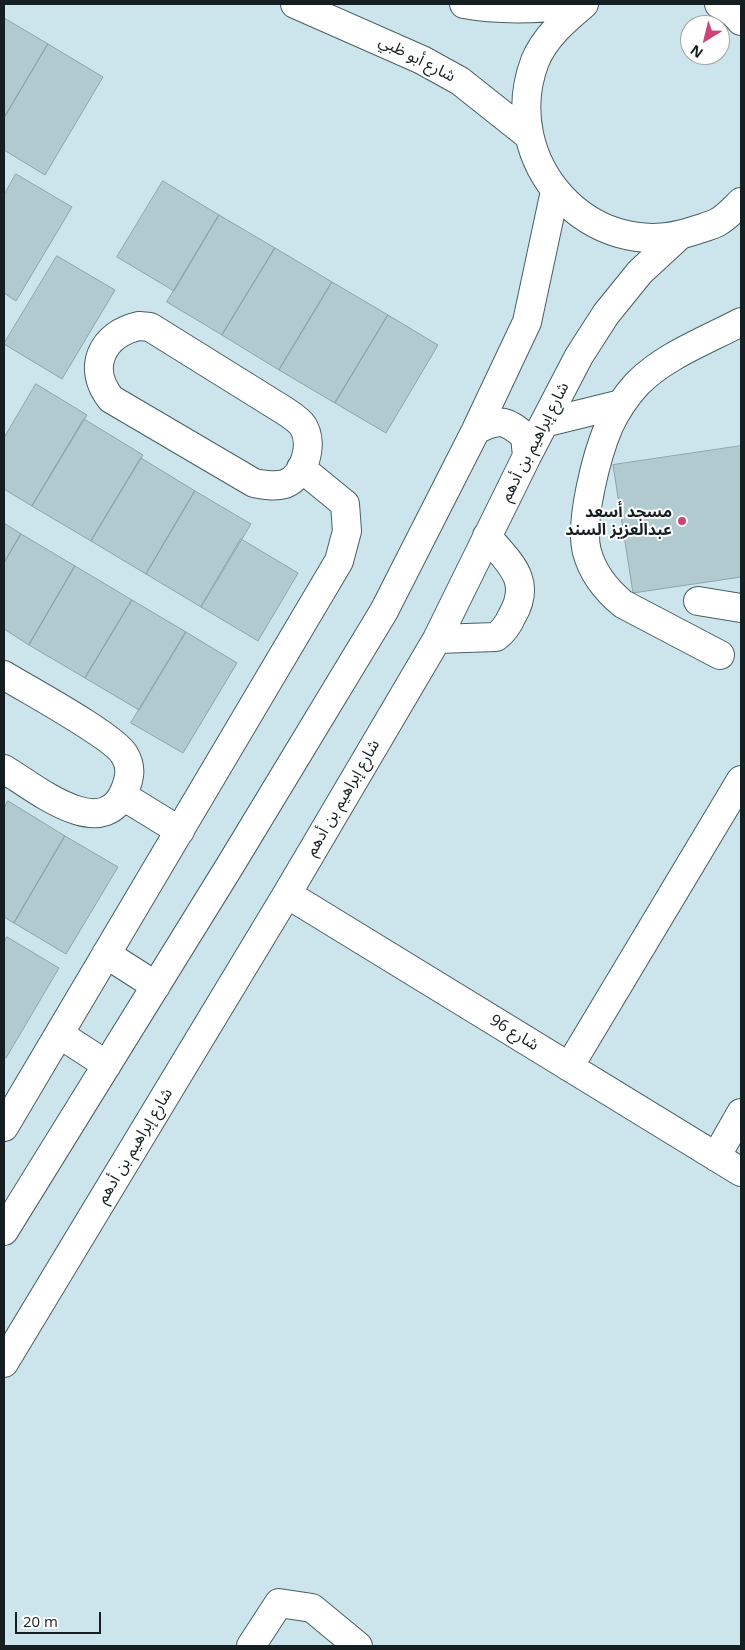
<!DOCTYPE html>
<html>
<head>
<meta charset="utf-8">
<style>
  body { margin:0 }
  #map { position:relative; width:745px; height:1650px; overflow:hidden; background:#cce5ec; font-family:"Open Sans",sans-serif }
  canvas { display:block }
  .frame { position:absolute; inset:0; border:5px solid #151e20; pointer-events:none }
  .north { position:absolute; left:680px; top:15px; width:50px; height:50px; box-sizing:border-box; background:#fff; border:1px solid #a1a5a6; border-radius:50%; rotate:216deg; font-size:14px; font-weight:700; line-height:20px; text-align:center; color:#151e20 }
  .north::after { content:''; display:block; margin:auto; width:18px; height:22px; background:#cf4376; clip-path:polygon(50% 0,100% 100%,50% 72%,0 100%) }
  .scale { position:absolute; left:15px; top:1612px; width:86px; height:22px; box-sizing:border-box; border:2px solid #151e20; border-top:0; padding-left:6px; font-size:15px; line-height:18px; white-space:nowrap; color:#151e20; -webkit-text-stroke:4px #fff; paint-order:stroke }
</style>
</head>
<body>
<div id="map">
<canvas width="745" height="1650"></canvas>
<div class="frame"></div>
<div class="north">N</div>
<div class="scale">20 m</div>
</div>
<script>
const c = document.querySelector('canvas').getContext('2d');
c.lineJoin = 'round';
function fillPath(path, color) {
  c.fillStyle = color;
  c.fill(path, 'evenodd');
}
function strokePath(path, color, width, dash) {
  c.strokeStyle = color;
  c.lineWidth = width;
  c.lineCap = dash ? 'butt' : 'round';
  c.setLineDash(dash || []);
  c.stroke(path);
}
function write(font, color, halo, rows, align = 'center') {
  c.font = font + ' "Open Sans","Noto Sans Arabic",sans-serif';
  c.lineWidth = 4;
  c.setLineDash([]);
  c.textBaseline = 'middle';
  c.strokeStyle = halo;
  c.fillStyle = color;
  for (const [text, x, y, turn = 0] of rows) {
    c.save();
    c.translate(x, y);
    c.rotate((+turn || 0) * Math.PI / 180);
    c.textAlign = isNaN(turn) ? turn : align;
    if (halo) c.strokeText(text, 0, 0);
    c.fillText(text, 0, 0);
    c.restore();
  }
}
const building = new Path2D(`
  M4,18L48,44L4,118Z
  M48,44L103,77L45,175L4,150V118Z
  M16,174L72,207L16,301L4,293V195Z
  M163,181L219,215L174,291L117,257Z
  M219,215L275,248L222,335L167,302Z
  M275,248L332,282L279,370L222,335Z
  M57,256L115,290L62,379L4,344Z
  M332,282L388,315L335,403L279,370Z
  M388,315L438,345L386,433L335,403Z
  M36,384L87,415L32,506L4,489V438Z
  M84,419L143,455L91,541L32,506Z
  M741,446V577L633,593L613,465Z
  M141,458L195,491L146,574L91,541Z
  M195,491L251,524L201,607L146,574Z
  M4,523L21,534L4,563Z
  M21,534L75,566L29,645L4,629V563Z
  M241,539L298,573L258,641L201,607Z
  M75,566L132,600L85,678L29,645Z
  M132,600L186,632L139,710L85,678Z
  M186,632L237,663L183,753L131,723Z
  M8,801L65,836L14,923L4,917V809Z
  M65,836L118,867L66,954L14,923Z
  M7,937L59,968L6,1058L4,1057V943Z`);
const minor = new Path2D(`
  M295,4L422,60L460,81L528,135
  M464,4C502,11 541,9 580,4
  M584,4C565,20 545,37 535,61C497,161 590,266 693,231C701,228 711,226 718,222C727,217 734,209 741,202
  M719,4L734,13L741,21
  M139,326L150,327L285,411C291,415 299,420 303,426C314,444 305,476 285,484C274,487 264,485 254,483L111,399C86,368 102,334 139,326Z
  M544,423L621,404
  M476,430C500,418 505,420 525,436L527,456
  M698,601L741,608
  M437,639L496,637C504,631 508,625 512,616C533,580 509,563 487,536
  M720,655L623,604C606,590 593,574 587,552C579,522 597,454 609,426C616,411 626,396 637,384C664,356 707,340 741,322
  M4,675C28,690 112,735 124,754C132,767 130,777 125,790C103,845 34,787 4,769
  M123,796L180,831
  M287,894L741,1172
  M106,954L156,986
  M59,1034L107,1065
  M569,1067L741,780
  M4,1127L339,561L347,531L345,504L301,468
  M716,1157L741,1113
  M4,1231L231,864L384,611L476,430L527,322L555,191
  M4,1363L287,894L437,639L527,456L579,356L606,314L640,272L679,236
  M251,1646L279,1603L312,1608L358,1646`);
const markers = [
  [682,521,5,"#cf4376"]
];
const streetNames = [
  ["شارع أبو ظبي",417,59,27],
  ["شارع إبراهيم بن أدهم",535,442,-63],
  ["شارع إبراهيم بن أدهم",343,798,-60],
  ["شارع 96",514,1033,31],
  ["شارع إبراهيم بن أدهم",135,1146,-59]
];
const poiNames = [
  ["مسجد أسعد",672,512],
  ["عبدالعزيز السند",672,530]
];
fillPath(building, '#b1cad0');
strokePath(building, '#8ca4aa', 1);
strokePath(minor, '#485f64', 30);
strokePath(minor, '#fff', 28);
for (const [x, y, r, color] of markers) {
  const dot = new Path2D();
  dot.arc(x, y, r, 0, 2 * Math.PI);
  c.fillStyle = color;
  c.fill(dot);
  strokePath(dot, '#fff', 2);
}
write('16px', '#151e20', '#fff', streetNames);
write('bold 16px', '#151e20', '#fff', poiNames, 'right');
</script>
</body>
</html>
